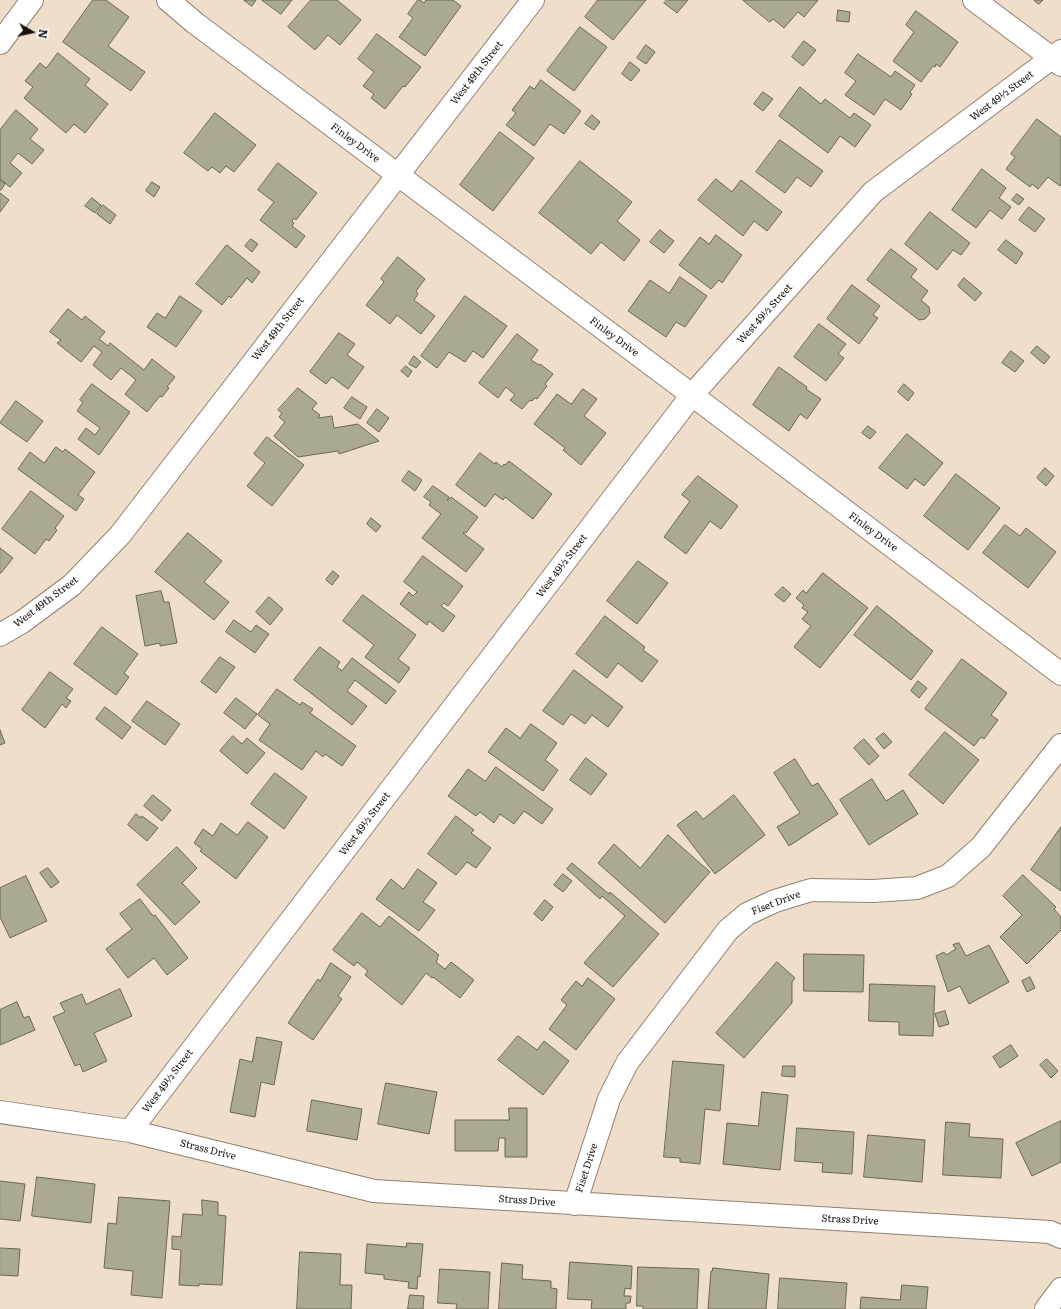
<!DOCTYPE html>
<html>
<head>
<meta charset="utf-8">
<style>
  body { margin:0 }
  #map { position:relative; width:1061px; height:1309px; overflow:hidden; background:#f0decc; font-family:Literata,serif }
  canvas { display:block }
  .north { position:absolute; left:12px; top:12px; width:40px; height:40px; -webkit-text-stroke:3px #fff; paint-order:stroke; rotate:99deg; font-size:11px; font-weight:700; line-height:16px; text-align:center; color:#17110b }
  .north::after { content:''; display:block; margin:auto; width:14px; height:18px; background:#17110b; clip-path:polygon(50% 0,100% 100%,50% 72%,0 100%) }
</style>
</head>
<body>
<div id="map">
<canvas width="1061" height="1309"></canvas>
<div class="north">N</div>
</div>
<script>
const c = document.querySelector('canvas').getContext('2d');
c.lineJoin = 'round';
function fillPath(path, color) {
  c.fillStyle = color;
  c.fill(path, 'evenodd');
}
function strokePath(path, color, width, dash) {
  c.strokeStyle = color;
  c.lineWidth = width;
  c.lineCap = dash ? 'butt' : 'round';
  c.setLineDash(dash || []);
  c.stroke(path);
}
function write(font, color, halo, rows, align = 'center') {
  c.font = font + ' Literata,serif';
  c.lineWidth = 4;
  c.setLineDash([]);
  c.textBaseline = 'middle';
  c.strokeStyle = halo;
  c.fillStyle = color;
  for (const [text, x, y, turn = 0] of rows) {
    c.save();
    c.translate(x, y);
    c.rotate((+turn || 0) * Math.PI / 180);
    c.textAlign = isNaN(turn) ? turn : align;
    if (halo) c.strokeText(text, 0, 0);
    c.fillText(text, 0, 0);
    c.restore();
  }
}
const building = new Path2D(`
  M93,0H106L129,17L108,46L145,72L131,91L63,42Z
  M244,0H256L252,6Z
  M262,0H292L281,14Z
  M311,0H337L361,20L340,45L328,35L315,50L288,27Z
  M418,0H420L424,3L426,0H453L461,6L425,56L399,37L413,18L408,14Z
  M598,0H646L613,40L585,17Z
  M667,0H688L677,13L664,3Z
  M743,0H818L804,17L798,12L784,28L773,19L770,22Z
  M1034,0H1043L1039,4Z
  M838,10L850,12L849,22L837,21Z
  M916,11L958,42L940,67L936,64L935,67L933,66L921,82L893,61L914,32L906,25Z
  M580,27L607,47L574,91L547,71Z
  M377,34L421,67L405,87L403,86L385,109L371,98L374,94L363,86L374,72L358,59Z
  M804,41L816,50L803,66L792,57Z
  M646,45L655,52L646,64L637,58Z
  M58,53L90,79L85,85L108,104L85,133L74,124L66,133L24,98L33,87L25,81L40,63L46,68Z
  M858,54L891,77L895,71L915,85L910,92L912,94L901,110L885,99L874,115L845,95L856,81L845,73Z
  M630,62L640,70L631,81L622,74Z
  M541,80L581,111L564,134L550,124L534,146L506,125L516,113L512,110L530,86L534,89Z
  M800,87L821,104L825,99L850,118L854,113L871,125L855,147L840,136L828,153L779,116Z
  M763,92L773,99L763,111L754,104Z
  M16,110L38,129L30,139L44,150L32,164L18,153L10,163L22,173L10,187L0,179V130Z
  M215,113L256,145L234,172L226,166L220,173L212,167L208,171L184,153Z
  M592,115L600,122L594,130L585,124Z
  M1037,119L1061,137V185L1060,186L1048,177L1038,189L1032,184L1030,187L1006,169L1015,157L1011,154Z
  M500,132L534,158L493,211L460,185Z
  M780,140L823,171L811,187L797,177L785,193L756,172Z
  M580,161L632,202L617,221L640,240L624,261L601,242L591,254L539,213Z
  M278,163L317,193L296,220L294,218L292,221L294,223L292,226L305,236L296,248L260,220L274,202L258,190Z
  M982,169L1006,188L999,198L1011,207L1002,219L990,210L976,228L952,210Z
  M716,179L732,192L741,180L782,212L767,231L754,221L743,236L698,200Z
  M0,180L5,184L1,190H0Z
  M152,182L160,187L154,197L146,191Z
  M0,193L9,200L0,212Z
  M1017,194L1024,199L1019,205L1012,200Z
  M92,198L101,205L95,213L85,206Z
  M103,205L116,215L110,224L97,214Z
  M1029,207L1045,219L1035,232L1019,220Z
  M930,212L970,243L961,255L953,250L937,270L905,244Z
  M660,230L674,241L664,253L650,242Z
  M716,235L742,255L722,283L719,280L711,289L679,265L700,237L709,244Z
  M251,239L258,244L252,252L245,246Z
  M1006,240L1023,253L1016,264L998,250Z
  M227,245L260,272L252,283L247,278L231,298L229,296L222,305L196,284Z
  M891,249L917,269L911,277L928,291L921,300L929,307L930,313L925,319L919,320L867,280Z
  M398,257L425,279L416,291L418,294L414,300L435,316L421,334L397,315L390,324L366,305L384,282L381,279Z
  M680,277L707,296L685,327L676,322L666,337L628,311L650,280L669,293Z
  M964,278L982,293L975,301L958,286Z
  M852,285L880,306L873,315L878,318L859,344L827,319Z
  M180,296L202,311L176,347L147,327L157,313L165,318Z
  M465,296L507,326L483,358L473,351L465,362L449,352L437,368L421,356Z
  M68,309L82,320L85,316L105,332L99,339L108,346L110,343L144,370L152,359L175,377L167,387L169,388L162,397L160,396L147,412L125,394L136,380L121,368L111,380L93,365L102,352L94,346L81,362L57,343L61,340L50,332Z
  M819,324L846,344L838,354L844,358L826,381L794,357Z
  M339,333L355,344L347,355L364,367L348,389L332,377L326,384L310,372Z
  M517,334L538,350L531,360L539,365L540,364L553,374L545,384L547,386L537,399L535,398L532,401L530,400L522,409L510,400L515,395L506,387L498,398L479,383Z
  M1037,346L1050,357L1044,364L1031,353Z
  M1011,351L1024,361L1015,372L1002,363Z
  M414,356L421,362L416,368L409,364Z
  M406,366L412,371L408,377L401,371Z
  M779,367L807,387L806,389L821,399L807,419L800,414L789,431L753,405Z
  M92,384L130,412L99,455L78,439L86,428L95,435L100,428L77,411L83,402L80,400Z
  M904,384L914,393L908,401L898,392Z
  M298,388L317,403L312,409L320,415L318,418L332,416L334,428L358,424L379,441L339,454L338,451L298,457L274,436L285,422L279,417L282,413L278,410Z
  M583,389L597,399L584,416L606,433L581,465L563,450L565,448L534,424L557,394L571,404Z
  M352,397L367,407L360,419L344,408Z
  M16,401L43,421L27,442L0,423Z
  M377,409L389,418L379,432L367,423Z
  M868,426L876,432L870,439L862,433Z
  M907,434L943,463L924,486L915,479L907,489L879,468Z
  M267,437L304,465L272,506L247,486L265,463L254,454Z
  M56,447L63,452L65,449L95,472L78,495L84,499L76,511L18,469L30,452L44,463Z
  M480,453L495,464L496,462L502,467L504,464L505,465L509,461L552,494L533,519L505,497L503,500L495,494L485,507L456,485Z
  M1045,468L1054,476L1046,486L1037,478Z
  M409,471L422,480L415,491L402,481Z
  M956,474L1000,508L968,550L924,516Z
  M698,476L738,506L721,529L710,521L686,554L664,537L690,501L682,495Z
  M433,486L449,497L447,500H448L451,497L478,517L466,533L464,532L463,533L484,549L466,572L422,538L441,514L429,505L431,502L424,497Z
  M31,491L64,516L55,528L57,530L49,541L46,539L35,554L2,529Z
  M371,518L381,526L376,532L367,524Z
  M1005,525L1020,536L1026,528L1056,552L1028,588L983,553Z
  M188,533L222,561L204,582L229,602L214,620L155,572Z
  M0,548L13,558L1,573H0Z
  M423,556L463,586L448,606L444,603L441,606L455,616L443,632L429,621L427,625L400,604L409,592L413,596L417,592L404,582Z
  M638,561L668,583L637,624L607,601Z
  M333,571L339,576L332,585L326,580Z
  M823,573L868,608L820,668L794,647L811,626L802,619L808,612L802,608L804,605L796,598L803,590L806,593Z
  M783,587L791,594L784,602L775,595Z
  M161,591L164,602H169L177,643L160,646V643L145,646L136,596Z
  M363,595L416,635L398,659L410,668L399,683L365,657L374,645L343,621Z
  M269,597L283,609L270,625L256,612Z
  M877,606L933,651L911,680L854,635Z
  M605,616L645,647L643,650L658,661L642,682L618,663L607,678L576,654Z
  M234,620L251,632L256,625L269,634L255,653L226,632Z
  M102,627L138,654L124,673L129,677L116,695L74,664Z
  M320,647L340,662L337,667L342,671L352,658L396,691L386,704L355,680L347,691L367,706L352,725L294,680Z
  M220,657L235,667L216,693L201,682Z
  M962,659L1007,693L991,715L998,720L984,739L981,737L974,746L925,709Z
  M574,670L623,707L608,727L592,715L585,724L571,714L563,725L543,711Z
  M50,672L73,689L66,698L71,701L66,708L62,704L45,728L22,710Z
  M918,681L927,688L919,698L911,691Z
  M277,689L300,705L302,702L313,709L310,713L356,746L342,766L325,754L323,757L316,751L302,770L259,740L270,724L258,715Z
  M236,698L257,714L245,729L224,713Z
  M147,701L180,724L165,745L132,721Z
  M105,707L131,727L122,739L96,719Z
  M531,724L557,743L545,760L558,770L543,791L488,752L506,728L520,738Z
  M0,730L5,743L0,745Z
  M945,732L979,760L943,804L909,775Z
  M884,733L892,742L884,749L876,739Z
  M233,736L242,744L247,738L265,753L247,774L220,751Z
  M864,739L879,756L869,765L854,748Z
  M586,758L607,774L591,795L570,780Z
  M795,759L812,786L818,783L838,814L789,846L777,827L800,813L774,773Z
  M496,767L553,809L542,824L524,811L514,824L500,814L494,823L480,812L476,816L448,796L468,769L485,781Z
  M275,773L307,797L284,829L251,804Z
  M872,779L886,801L903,790L918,814L869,845L840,800Z
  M153,795L171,810L162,821L144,806Z
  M734,795L765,835L715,874L677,825L696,811L703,819Z
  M136,814L141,818L142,816L158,828L147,841L128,825Z
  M456,816L474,830L471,833L491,848L476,868L467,862L456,875L428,854Z
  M248,822L268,837L236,879L200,851L202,849L194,843L203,829L213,836L221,823L237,835Z
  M1061,827V891L1031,870Z
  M668,835L710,872L665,923L598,863L614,844L640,868Z
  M177,847L197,868L182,883L200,902L175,925L137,885Z
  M572,863L609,894L610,892L659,934L613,987L584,963L625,916L602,896L600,899L567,869Z
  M48,868L59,882L51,888L40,873Z
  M418,869L437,883L423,902L435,910L419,931L376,899L391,879L403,889Z
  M563,874L572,881L563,892L554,885Z
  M1023,875L1056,907L1054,909L1061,917V930L1027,964L1000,937L1022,915L1003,896Z
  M26,876L47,921L10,938L0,917V888Z
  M140,899L153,916L155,915L188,958L167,975L154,958L128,978L106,949L132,929L120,914Z
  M545,900L553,907L542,921L534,914Z
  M362,913L380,927L389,916L439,955L437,958L438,959L436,962L445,969L451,962L474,980L460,998L433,977L432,978L426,973L402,1005L365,975L368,971L357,962L354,966L333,950Z
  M959,943L966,956L989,945L1009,982L969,1004L960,986L948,992L936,956L944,952L946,955L956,949L953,945Z
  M804,954L864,955L863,992L804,991Z
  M777,962L795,978L792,982V1003L744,1058L716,1033Z
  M331,963L351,977L338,996L342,999L313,1040L288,1023L315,983L318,979L320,981Z
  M1030,977L1035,988L1027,992L1022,981Z
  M588,978L615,999L576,1050L549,1029L567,1005L561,1000L576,981L582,986Z
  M870,984L935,986L933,1036L899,1035V1022L869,1021Z
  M120,989L132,1016L94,1033L107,1061L83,1072L80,1064L75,1066L53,1017L65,1012L60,1003L82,994L86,1004Z
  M17,1002L24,1018L29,1016L35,1030L0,1045V1010Z
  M945,1011L949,1024L939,1027L935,1014Z
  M518,1036L537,1050L544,1041L569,1061L543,1095L498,1060Z
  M257,1037L282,1042L274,1085L261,1082L255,1117L230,1112L240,1059L252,1062Z
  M1011,1045L1018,1056L1000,1068L993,1057Z
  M1047,1059L1058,1071L1051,1078L1040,1065Z
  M673,1061L724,1065L720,1111L705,1109L700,1164L680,1162V1158L664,1157Z
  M783,1066H795V1077L782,1076Z
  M386,1083L437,1092L429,1134L378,1124Z
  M762,1092L788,1095L780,1170L723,1164L727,1123L758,1126Z
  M312,1100L362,1109L357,1140L307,1131Z
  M509,1108H527V1157H505V1138H499L498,1151H455V1120H509Z
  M1061,1121V1162L1032,1176L1016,1143Z
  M946,1122L970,1124L969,1137L1003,1139L1001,1178L943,1175Z
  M797,1128L854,1132L852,1174L822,1172L823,1163L795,1161Z
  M868,1135L925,1140L922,1182L864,1177Z
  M37,1177L95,1184L91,1223L32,1216Z
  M0,1181L25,1184L20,1221L0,1219Z
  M119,1197L170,1201L162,1298L131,1295L133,1271L104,1268L108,1223L116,1224Z
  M202,1200L218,1202V1215L226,1216L222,1285L199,1284V1286L179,1285L181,1250L172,1249V1236L181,1237L183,1214L202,1215Z
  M407,1243L423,1244L420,1277L418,1276L417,1289L408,1288L409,1282L384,1279V1275L365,1273L367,1244L406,1247Z
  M0,1248L20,1249L18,1276L0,1275Z
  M300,1252L341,1254L340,1285H352L351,1309H297Z
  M570,1262L632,1266L631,1289L625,1288L624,1296H631L630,1303H626V1309H591L592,1300L568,1299Z
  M502,1263L523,1265L522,1279L551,1281V1288L557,1289L556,1309H499Z
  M638,1267L699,1269L697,1309H643V1306H637Z
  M713,1268L769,1274L766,1309H708L711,1271H712Z
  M440,1269L490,1272L488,1309H456L457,1304L438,1303Z
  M780,1278L847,1283L845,1309H778Z
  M902,1285L928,1287L926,1309H860L861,1297L900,1300Z
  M410,1295L424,1296L423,1309H408Z`);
const minor = new Path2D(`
  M168,0L195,23L692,395L1061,674
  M974,0L1061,65
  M0,43L32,0
  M0,635L22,622L72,585L120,535L533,0
  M0,1112L130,1131L374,1191L1050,1232L1061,1237
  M130,1131L692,395L873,192L1061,51
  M575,1204L609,1099L627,1063L728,930L747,914L775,901L811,890L873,891L917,888L948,876L981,847L1061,745
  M1046,1309L1061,1289`);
const streetNames = [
  ["West 49th Street",477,73,-52],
  ["West 49½ Street",1002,96,-37],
  ["Finley Drive",355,143,37],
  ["West 49½ Street",765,314,-48],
  ["West 49th Street",278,329,-52],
  ["Finley Drive",614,337,37],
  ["Finley Drive",873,532,37],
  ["West 49½ Street",562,566,-53],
  ["West 49th Street",46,602,-37],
  ["West 49½ Street",365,824,-53],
  ["Fiset Drive",776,903,-21],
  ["West 49½ Street",168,1081,-53],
  ["Strass Drive",208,1150,14],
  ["Fiset Drive",587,1168,-72],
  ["Strass Drive",527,1201,4],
  ["Strass Drive",850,1220,3]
];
fillPath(building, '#aca992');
strokePath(building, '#6a6752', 1);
strokePath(minor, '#918170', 24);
strokePath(minor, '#fff', 22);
write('10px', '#17110b', '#fff', streetNames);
</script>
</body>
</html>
